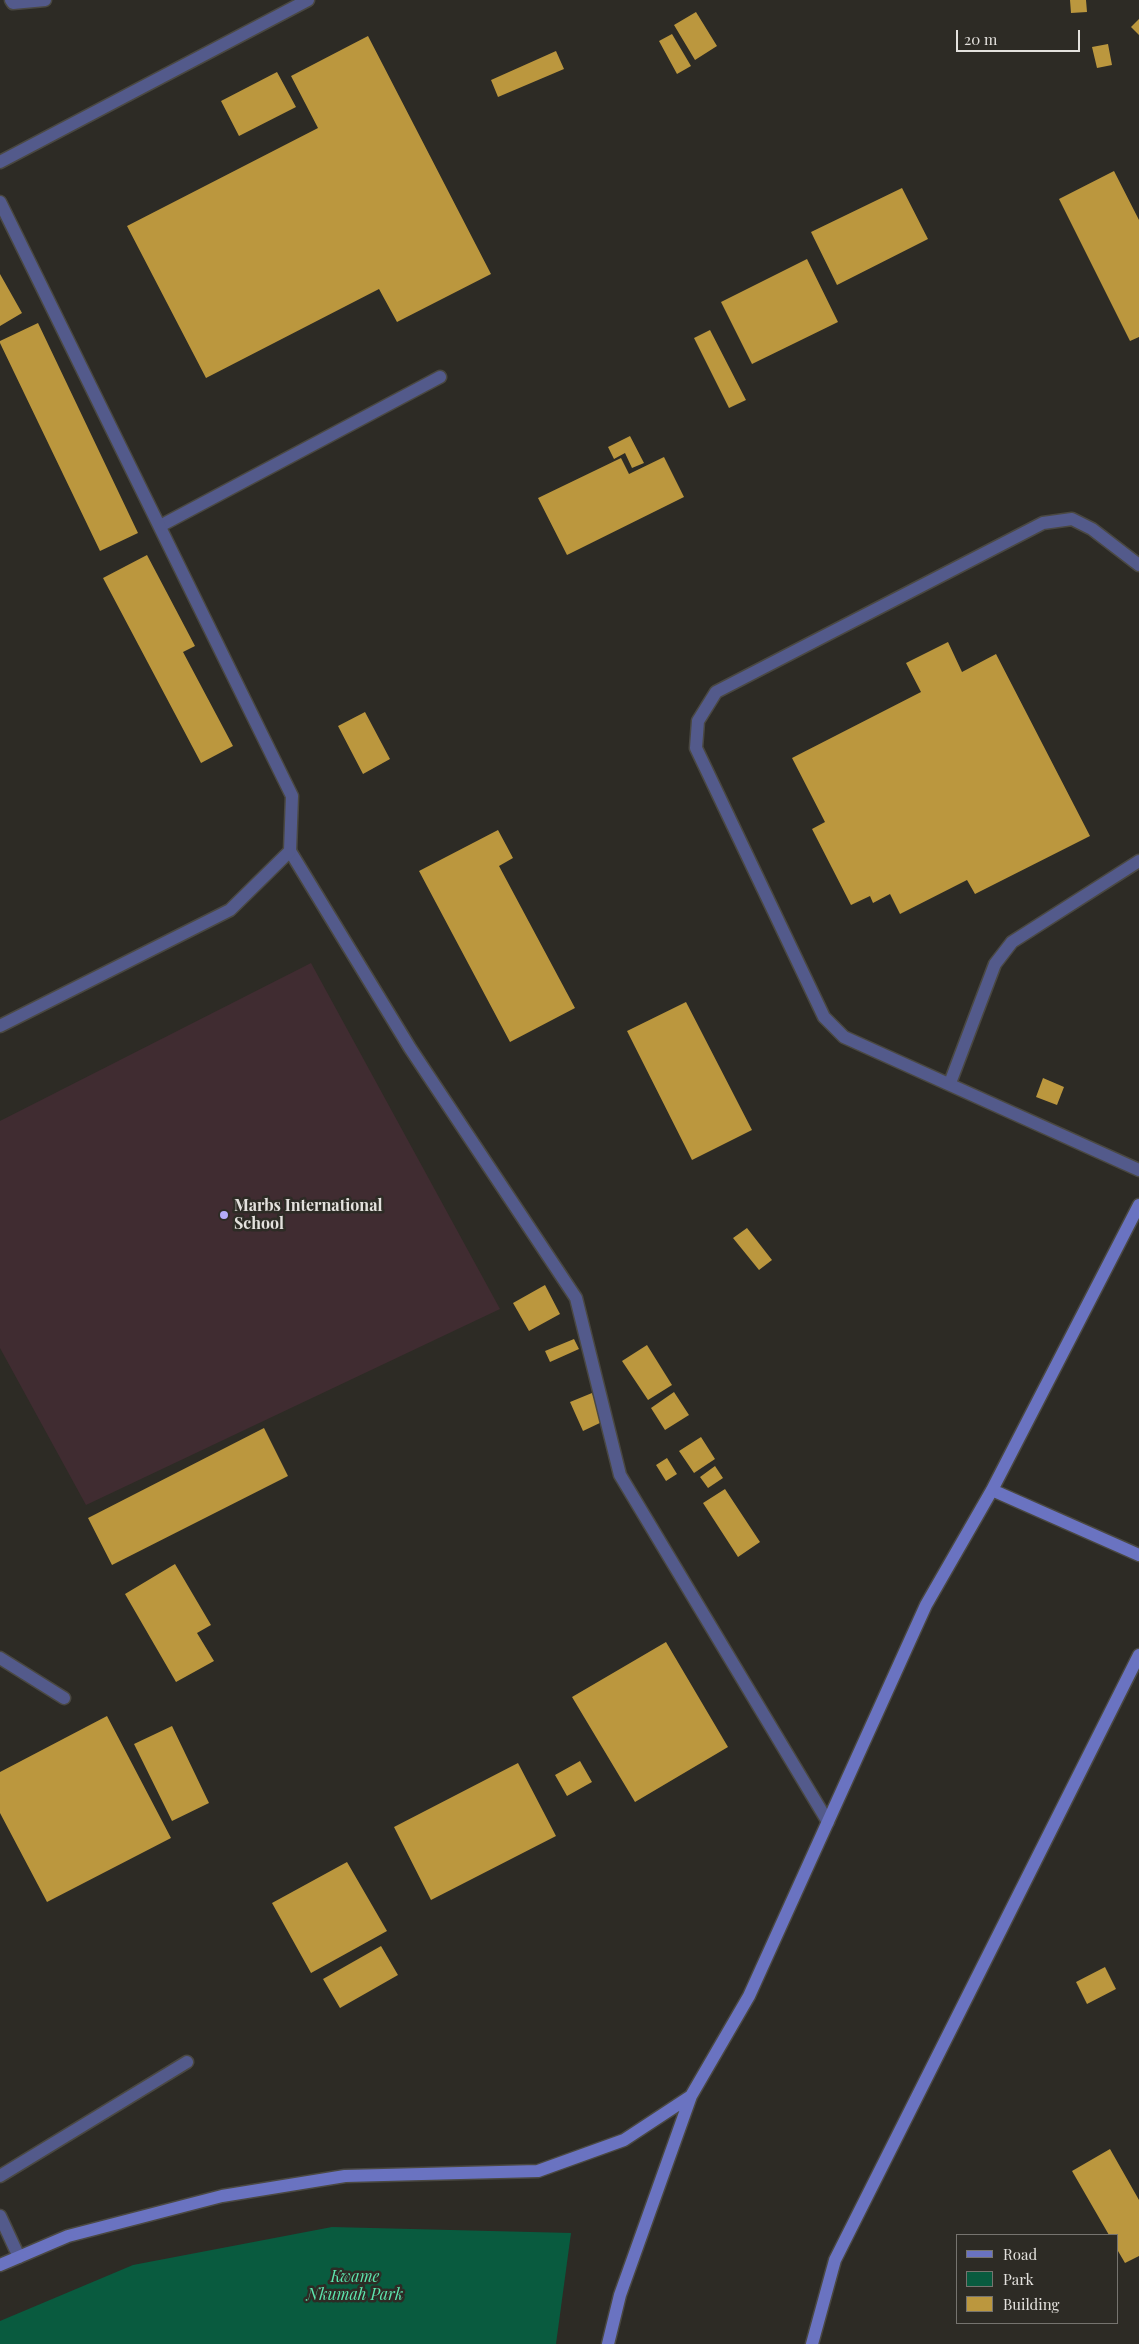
<!DOCTYPE html>
<html>
<head>
<meta charset="utf-8">
<style>
  body { margin:0 }
  #map { position:relative; width:1139px; height:2344px; overflow:hidden; background:#2d2b25; font-family:"Playfair Display",serif }
  canvas { display:block }
  .legend { position:absolute; left:956px; top:2234px; width:162px; height:90px; box-sizing:border-box; background:#2d2b25; border:1px solid #76746f; margin:0; padding:6px 9px; list-style:none; font-size:15px; color:#e3e1dd }
  .legend li { display:flex; align-items:center; gap:10px; height:25px }
  .legend b { width:25px; border:1px solid #76746f }
  .scale { position:absolute; left:956px; top:30px; width:124px; height:22px; box-sizing:border-box; border:2px solid #e3e1dd; border-top:0; padding-left:6px; font-size:15px; line-height:18px; white-space:nowrap; color:#e3e1dd; -webkit-text-stroke:4px #2d2b25; paint-order:stroke }
</style>
</head>
<body>
<div id="map">
<canvas width="1139" height="2344"></canvas>
<ul class="legend">
<li><b style="height:6px;background:#6a73c1"></b>Road</li>
<li><b style="height:14px;background:#095b3f"></b>Park</li>
<li><b style="height:14px;background:#bb973e"></b>Building</li>
</ul>
<div class="scale">20 m</div>
</div>
<script>
const c = document.querySelector('canvas').getContext('2d');
c.lineJoin = 'round';
function fillPath(path, color) {
  c.fillStyle = color;
  c.fill(path, 'evenodd');
}
function strokePath(path, color, width, dash) {
  c.strokeStyle = color;
  c.lineWidth = width;
  c.lineCap = dash ? 'butt' : 'round';
  c.setLineDash(dash || []);
  c.stroke(path);
}
function write(font, color, halo, rows, align = 'center') {
  c.font = font + ' "Playfair Display",serif';
  c.lineWidth = 5;
  c.setLineDash([]);
  c.textBaseline = 'middle';
  c.strokeStyle = halo;
  c.fillStyle = color;
  for (const [text, x, y, turn = 0] of rows) {
    c.save();
    c.translate(x, y);
    c.rotate((+turn || 0) * Math.PI / 180);
    c.textAlign = isNaN(turn) ? turn : align;
    if (halo) c.strokeText(text, 0, 0);
    c.fillText(text, 0, 0);
    c.restore();
  }
}
const education = new Path2D(`
  M311,963L500,1309L86,1505L0,1348V1121Z`);
const green = new Path2D(`
  M332,2227L571,2233L556,2344H0V2321L133,2265Z`);
const building = new Path2D(`
  M1070,0H1086L1087,12L1071,13Z
  M696,12L717,46L695,60L674,25Z
  M1139,19V35L1131,27Z
  M672,34L691,66L677,74L659,41Z
  M368,36L491,274L397,322L379,289L206,378L127,226L318,128L291,76Z
  M1108,44L1112,65L1097,68L1092,47Z
  M556,51L564,69L498,97L491,80Z
  M277,72L296,107L239,136L221,101Z
  M1114,171L1139,220V337L1130,341L1059,199Z
  M902,188L928,239L837,285L811,232Z
  M807,259L838,322L752,364L721,302Z
  M0,274L22,313L0,326Z
  M38,323L138,533L100,551L0,343V341Z
  M710,330L746,400L729,408L694,338Z
  M630,436L644,463L632,468L625,453L614,459L608,447Z
  M664,457L684,497L567,555L538,498L621,458L629,474Z
  M147,555L195,646L183,652L233,746L201,763L103,578Z
  M948,642L962,672L996,654L1090,836L975,894L967,880L900,914L890,894L873,903L870,896L851,905L812,829L825,822L792,758L921,692L906,663Z
  M365,712L390,759L363,774L338,726Z
  M498,830L513,858L499,866L575,1008L510,1042L419,871Z
  M686,1002L752,1130L692,1160L627,1031Z
  M1043,1078L1064,1087L1057,1105L1036,1097Z
  M747,1228L772,1260L759,1270L733,1238Z
  M545,1285L560,1314L529,1331L513,1303Z
  M574,1339L579,1349L550,1362L545,1351Z
  M647,1345L672,1385L648,1400L622,1361Z
  M674,1392L689,1415L665,1430L651,1408Z
  M592,1393L604,1421L583,1431L570,1402Z
  M264,1428L288,1476L112,1565L88,1518Z
  M701,1437L715,1459L694,1473L679,1451Z
  M667,1458L677,1474L666,1481L656,1465Z
  M715,1466L723,1478L708,1488L700,1477Z
  M725,1489L760,1542L738,1557L703,1503Z
  M175,1564L211,1625L197,1633L214,1661L176,1682L125,1594Z
  M666,1642L728,1747L635,1802L572,1697Z
  M107,1716L171,1838L47,1902L0,1813V1772Z
  M172,1726L209,1803L172,1821L134,1744Z
  M580,1761L592,1782L567,1796L555,1775Z
  M518,1763L556,1836L431,1900L394,1827Z
  M347,1862L387,1931L311,1973L272,1903Z
  M381,1946L398,1975L340,2008L323,1979Z
  M1105,1967L1116,1989L1087,2004L1076,1982Z
  M1110,2149L1139,2200V2256L1125,2263L1118,2251V2235H1109L1072,2171Z`);
const lane = new Path2D(`
  M11,0L13,3L45,0
  M160,526L440,377
  M1139,565L1092,529L1072,519L1043,523L716,692L698,721L696,748L824,1017L844,1037L1139,1170
  M290,851L410,1048L576,1298L620,1475L828,1822
  M950,1083L995,964L1012,942L1139,861
  M0,1658L64,1698
  M0,2176L187,2062
  M0,2216L19,2257`);
const street = new Path2D(`
  M0,162L308,0
  M0,202L292,796L290,851L230,910L0,1026`);
const secondary = new Path2D(`
  M992,1490L1139,1555
  M0,2265L68,2236L222,2196L345,2176L538,2171L624,2140L691,2096
  M608,2344L620,2295L691,2096L749,1996L926,1605L992,1490L1139,1205
  M812,2344L835,2260L1139,1655`);
const markers = [
  [224,1215,5,"#b4acf9"]
];
const poiNames = [
  ["Marbs International",234,1206],
  ["School",234,1224]
];
const parkNames = [
  ["Kwame",355,2277],
  ["Nkumah Park",355,2295]
];
fillPath(education, '#402c31');
fillPath(green, '#095b3f');
fillPath(building, '#bb973e');
strokePath(lane, '#4a4842', 15);
strokePath(street, '#4a4842', 15);
strokePath(secondary, '#4a4842', 15);
strokePath(lane, '#535a8b', 12);
strokePath(street, '#535a8b', 12);
strokePath(secondary, '#6a73c1', 12);
for (const [x, y, r, color] of markers) {
  const dot = new Path2D();
  dot.arc(x, y, r, 0, 2 * Math.PI);
  c.fillStyle = color;
  c.fill(dot);
  strokePath(dot, '#2d2b25', 2);
}
write('bold 16px', '#e3e1dd', '#2d2b25', poiNames, 'left');
write('italic 16px', '#5de6ae', '#2d2b25', parkNames);
</script>
</body>
</html>
